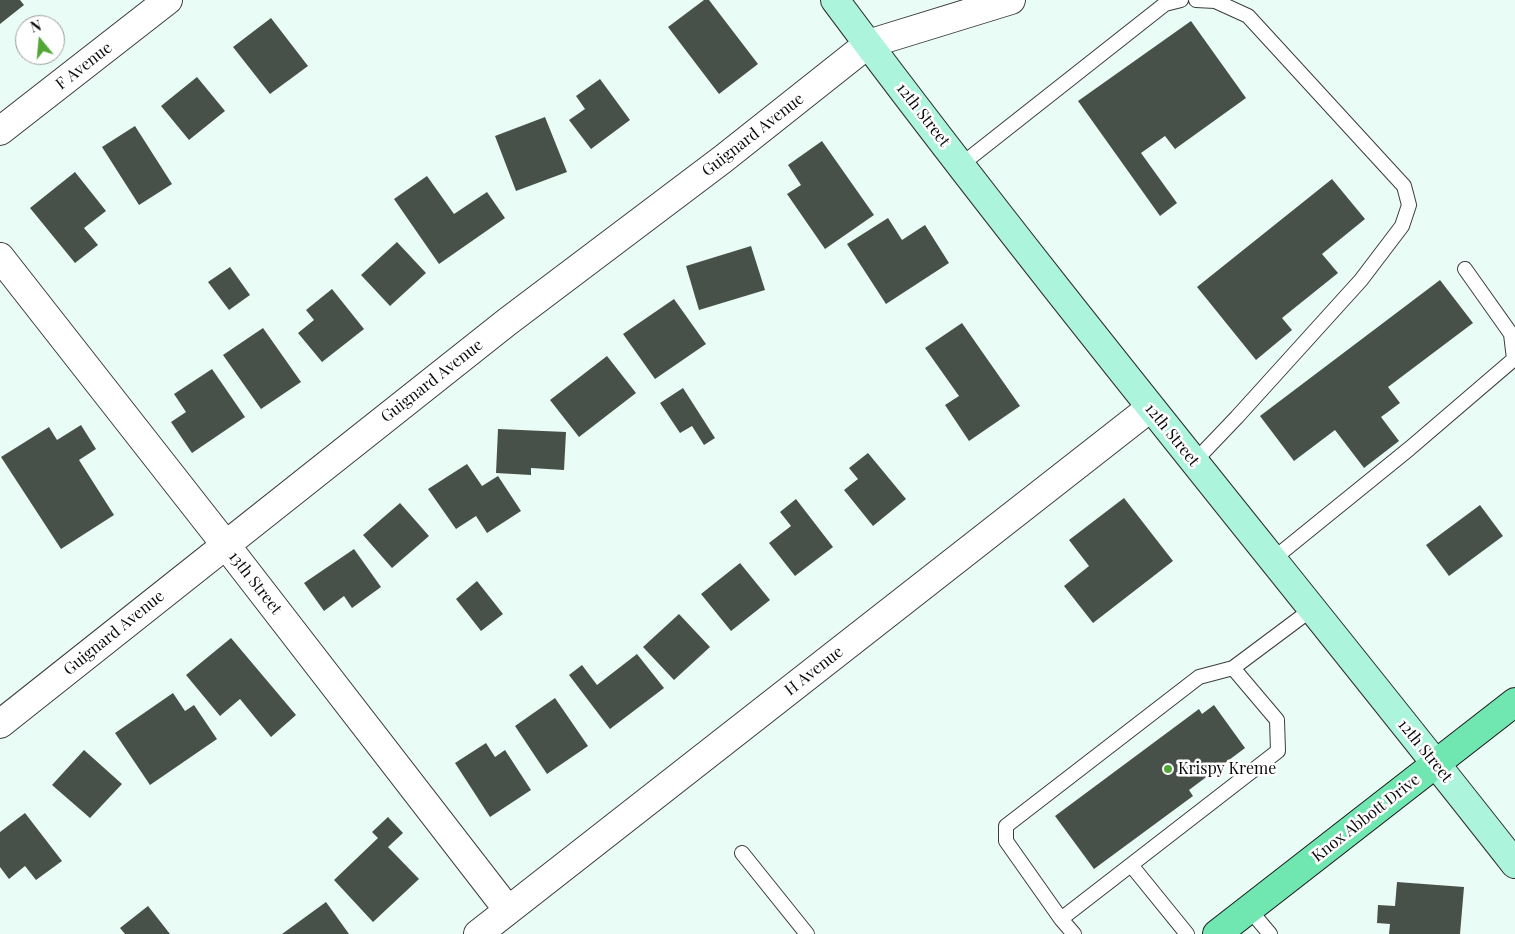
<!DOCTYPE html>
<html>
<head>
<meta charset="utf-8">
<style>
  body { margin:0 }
  #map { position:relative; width:1515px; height:934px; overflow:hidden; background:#e9fcf5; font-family:"Playfair Display",serif }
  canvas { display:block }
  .north { position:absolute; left:15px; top:15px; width:50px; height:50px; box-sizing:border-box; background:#fff; border:1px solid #9d9d9d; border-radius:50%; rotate:343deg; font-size:14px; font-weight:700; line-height:20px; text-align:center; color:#0a0a0a }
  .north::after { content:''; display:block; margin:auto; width:18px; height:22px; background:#52a635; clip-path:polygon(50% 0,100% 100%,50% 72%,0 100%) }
</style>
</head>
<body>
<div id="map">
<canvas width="1515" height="934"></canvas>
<div class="north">N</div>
</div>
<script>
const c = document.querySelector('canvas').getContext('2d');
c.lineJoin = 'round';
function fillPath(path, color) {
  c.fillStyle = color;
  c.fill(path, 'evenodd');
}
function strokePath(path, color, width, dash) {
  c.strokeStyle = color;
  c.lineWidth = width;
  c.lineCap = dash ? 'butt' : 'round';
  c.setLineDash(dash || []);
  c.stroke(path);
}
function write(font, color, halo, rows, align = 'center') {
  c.font = font + ' "Playfair Display",serif';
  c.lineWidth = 5;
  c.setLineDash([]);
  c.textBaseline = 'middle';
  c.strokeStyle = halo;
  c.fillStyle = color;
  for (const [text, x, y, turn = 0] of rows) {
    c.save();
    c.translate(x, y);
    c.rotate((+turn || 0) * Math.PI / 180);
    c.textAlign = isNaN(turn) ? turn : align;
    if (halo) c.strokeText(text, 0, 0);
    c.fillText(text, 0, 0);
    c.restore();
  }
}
const building = new Path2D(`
  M0,0H20L24,5L0,24Z
  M704,0H709L758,64L719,94L668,27Z
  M271,18L308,66L270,94L233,47Z
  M1191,21L1246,98L1175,149L1165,136L1141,153L1177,203L1160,216L1078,101Z
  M197,77L225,111L189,140L161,106Z
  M600,79L630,120L591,149L569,120L585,109L576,96Z
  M545,117L567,172L516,191L495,136Z
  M135,126L172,184L139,205L102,147Z
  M822,141L874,215L825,249L787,194L801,185L788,165Z
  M75,172L106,211L84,228L98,245L75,263L30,208Z
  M427,176L454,214L487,192L505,218L439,264L394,199Z
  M1332,179L1365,219L1322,254L1338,273L1282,318L1292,330L1256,360L1197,287Z
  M888,218L902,240L925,225L949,263L886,304L847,244Z
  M397,242L426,273L390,306L361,275Z
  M751,246L765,290L699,310L686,266Z
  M230,267L250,295L229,310L208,282Z
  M1440,280L1473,323L1388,387L1400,403L1381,417L1399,441L1364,468L1335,430L1294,461L1260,416Z
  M332,289L364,329L322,362L298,333L314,320L306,310Z
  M674,299L706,344L655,379L623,334Z
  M962,323L1020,406L969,441L945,405L959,396L925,348Z
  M263,328L301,382L261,409L223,355Z
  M607,356L636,393L579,437L550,400Z
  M212,369L245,417L192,453L171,422L186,412L174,394Z
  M683,388L715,438L704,445L692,426L680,433L660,403Z
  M81,425L96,449L79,460L114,515L61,549L1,457L49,427L57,440Z
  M498,429L566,432L564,470L531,468V475L496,473Z
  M868,453L906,499L873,526L844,490L858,479L849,468Z
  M467,464L482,486L498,476L521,511L487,533L476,516L456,529L428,489Z
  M1124,498L1173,561L1093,623L1064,586L1089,566L1069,540Z
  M796,499L833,547L795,576L769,543L791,526L780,512Z
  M400,503L429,536L392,568L363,535Z
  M1480,505L1503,536L1449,576L1426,545Z
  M354,549L381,587L352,608L344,596L324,611L304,583Z
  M740,563L770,600L731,631L701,594Z
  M477,581L503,614L481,631L456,599Z
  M679,614L710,647L674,680L643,647Z
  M231,638L296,715L271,737L240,699L220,716L186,675Z
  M637,654L664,688L610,729L569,675L582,665L597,685Z
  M173,693L185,711L194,705L217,739L150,785L115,733Z
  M555,698L588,746L547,774L515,726Z
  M1214,705L1245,748L1189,790L1193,796L1094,869L1055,816L1199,709L1202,714Z
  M486,743L495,757L505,750L531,790L490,817L455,763Z
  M84,750L122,784L90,818L52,785Z
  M25,813L62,861L36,880L25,866L9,879L0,867V832Z
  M388,817L403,833L388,847L419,879L373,922L334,880L378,838L372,832Z
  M1397,882L1464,887L1460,934H1389L1390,924L1377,923L1378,905L1395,906Z
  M326,902L349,934H282Z
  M148,906L170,934H125L120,928Z`);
const service = new Path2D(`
  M962,164L1165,4L1181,0
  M1194,462L1237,417L1361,280L1402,226L1409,205L1404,186L1248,16L1215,1L1196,0
  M1272,560L1409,449L1514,359L1511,334L1465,269
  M742,853L807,934
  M1131,865L1187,934
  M1249,909L1270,934
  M1061,919L1006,841V826L1199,677L1233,668L1312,609
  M1074,934L1061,919L1278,751L1277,720L1233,668`);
const minor = new Path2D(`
  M0,131L168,0
  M0,257L225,544L508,910
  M0,724L507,322L723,159L868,44L1011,0
  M478,934L1150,408`);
const secondary = new Path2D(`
  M835,0C1054,294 1289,576 1515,864`);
const primary = new Path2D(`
  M1217,934L1515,702`);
const markers = [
  [1168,769,5,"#52a635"]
];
const streetNames = [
  ["F Avenue",84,66,-38],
  ["12th Street",923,115,52],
  ["Guignard Avenue",753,135,-38],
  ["Guignard Avenue",432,381,-38],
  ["12th Street",1172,435,51],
  ["13th Street",255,583,52],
  ["Guignard Avenue",114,633,-39],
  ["H Avenue",814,671,-38],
  ["12th Street",1425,751,51],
  ["Knox Abbott Drive",1366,818,-38]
];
const poiNames = [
  ["Krispy Kreme",1178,769]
];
fillPath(building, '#485149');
strokePath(service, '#3d3d3d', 16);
strokePath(minor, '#3d3d3d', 30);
strokePath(secondary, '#2c2c2c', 30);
strokePath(primary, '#1b1b1b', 30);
strokePath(service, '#fff', 14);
strokePath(minor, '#fff', 28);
strokePath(secondary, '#adf4dd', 28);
strokePath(primary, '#70e6b1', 28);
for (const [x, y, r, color] of markers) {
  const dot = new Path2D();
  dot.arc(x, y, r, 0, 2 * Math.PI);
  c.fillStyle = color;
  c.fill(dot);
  strokePath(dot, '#fff', 2);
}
write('16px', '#0a0a0a', '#fff', streetNames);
write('16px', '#0a0a0a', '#fff', poiNames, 'left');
</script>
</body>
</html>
